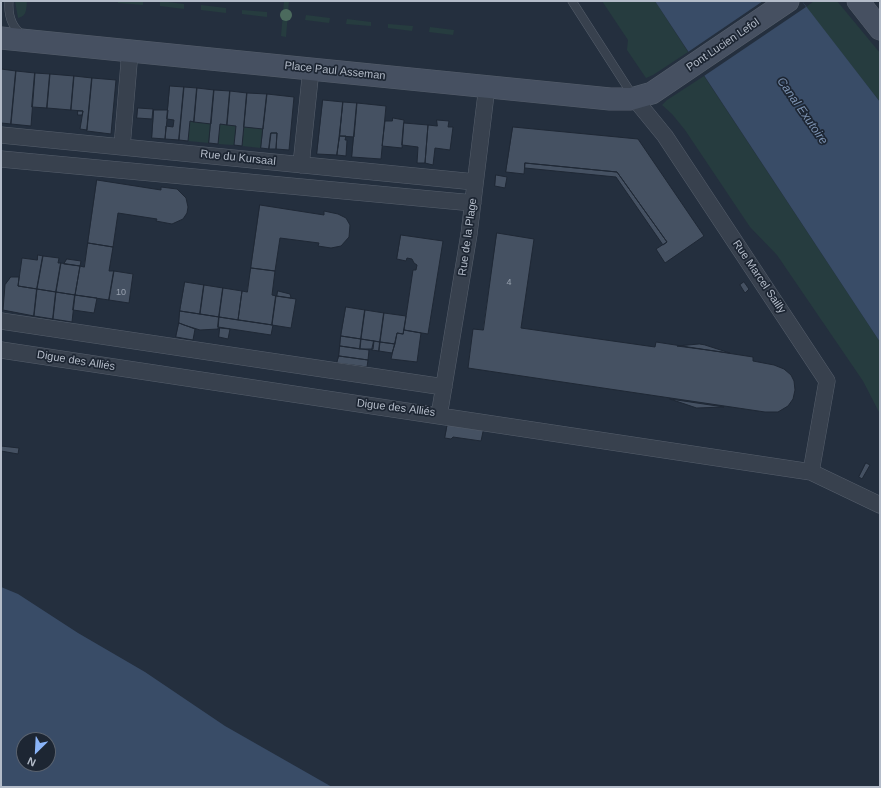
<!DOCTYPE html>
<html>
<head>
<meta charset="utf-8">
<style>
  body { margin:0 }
  #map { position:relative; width:881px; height:788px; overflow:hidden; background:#242f3e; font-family:Arial,sans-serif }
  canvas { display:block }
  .frame { position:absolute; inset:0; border:2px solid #b4bcc9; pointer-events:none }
  .north { position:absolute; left:16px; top:732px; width:40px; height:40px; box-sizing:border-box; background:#1d2633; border:1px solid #59626f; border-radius:50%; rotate:204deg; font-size:11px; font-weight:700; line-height:16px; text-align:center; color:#b4bcc9 }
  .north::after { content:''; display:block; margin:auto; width:14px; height:18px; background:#8ab4f8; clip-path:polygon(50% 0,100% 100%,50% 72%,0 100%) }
</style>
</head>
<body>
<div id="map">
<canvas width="881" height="788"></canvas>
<div class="frame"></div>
<div class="north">N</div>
</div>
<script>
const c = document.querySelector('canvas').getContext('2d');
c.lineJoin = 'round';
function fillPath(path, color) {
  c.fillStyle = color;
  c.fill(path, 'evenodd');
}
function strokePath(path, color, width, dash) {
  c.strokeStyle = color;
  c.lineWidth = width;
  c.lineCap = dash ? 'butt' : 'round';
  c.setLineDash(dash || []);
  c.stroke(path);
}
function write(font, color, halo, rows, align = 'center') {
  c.font = font + ' Arial,sans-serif';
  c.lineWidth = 3.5;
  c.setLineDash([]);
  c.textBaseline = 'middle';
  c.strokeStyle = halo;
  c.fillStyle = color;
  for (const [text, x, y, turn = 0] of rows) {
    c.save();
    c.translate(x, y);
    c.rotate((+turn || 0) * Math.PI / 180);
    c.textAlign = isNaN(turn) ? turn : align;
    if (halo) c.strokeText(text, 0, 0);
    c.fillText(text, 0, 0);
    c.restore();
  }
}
const green = new Path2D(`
  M15,1H27C26,10 27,16 18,18Z
  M118,1H143V5L118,3Z
  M160,1L184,4V9L160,6Z
  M284,1H289L286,37L281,36Z
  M602,1H655L688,52L653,75L646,78L627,50L628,40Z
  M814,1H837L880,53V102L806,7Z
  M201,5L226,8V13L201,10Z
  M242,10L267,12V17L242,14Z
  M306,15L330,18L329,23L305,20Z
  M347,19L371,22V26L346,24Z
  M388,24L413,26L412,31L388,28Z
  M430,27L454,30L453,35L429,32Z
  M704,76L880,342V414L863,381L777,255L750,227L685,130L672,114L662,105L667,100Z
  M190,121L211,124L209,143L188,141Z
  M220,124L236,126L234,145L218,144Z
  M244,127L263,129L261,148L242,146Z`);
const water = new Path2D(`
  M655,1H802L880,102V342Z
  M1,587L18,594L78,633L145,672L225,726L332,787H1ZM24,740H48V764H24Z`);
const pier = new Path2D(`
  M763,1H802L806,7L704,76L688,52Z`);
const building = new Path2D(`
  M1,69L16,71L11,124L1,123Z
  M16,71L35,73L31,126L11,124Z
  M35,73L50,74L47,108L32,107Z
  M50,74L74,76L71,110L47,108Z
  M74,76L92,78L87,130L80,129L83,111L71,110Z
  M92,78L116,80L111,134L87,131Z
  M170,86L184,87L179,140L165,139L166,126L173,127L174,120L167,119Z
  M184,87L197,88L194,122L190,121L188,141L179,140Z
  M197,88L214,90L211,124L194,122Z
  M214,90L230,91L227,125L220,124L218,144L209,143Z
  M230,91L247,93L242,146L234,145L236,126L227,125Z
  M247,93L267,94L263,129L244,127Z
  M267,94L294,97L289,150L276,149L277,133H271L269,149L261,148Z
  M323,100L343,102L337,155L317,154Z
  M343,102L357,103L354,137L340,136Z
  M357,103L386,106L381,159L352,157Z
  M138,108L153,109L152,119L137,118Z
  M154,110H168L165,139L152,138Z
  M78,111H83L82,115H78Z
  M393,118L404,120L402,148L382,146L385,121H392Z
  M437,120L449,121L448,127H453L450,150L435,148L433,165L425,163L428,125L437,126Z
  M404,123L428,125L425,163H417L418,147L402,145Z
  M513,127L638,139L704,236L665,263L656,249L667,242L617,172L525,163L524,174L506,172Z
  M271,133H277L276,149H269Z
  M340,136H346L345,140H347L346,156L337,155Z
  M525,163L617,172L667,242L663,245L616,177L525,168Z
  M496,175L507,177L505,188L495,186Z
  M97,180L161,190V187L177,189L186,198L188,207L187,213L183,219L172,224L156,221L157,219L118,213L113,247L88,243Z
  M260,205L324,215V211L338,214L346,218L350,225L349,237L341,246L331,248L318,246L319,243L280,238L275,271L251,268Z
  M497,233L534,239L521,328L655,347L656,342L753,357V361L774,365L784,369L791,375L794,381L795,390L793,399L788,406L778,412H765L468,368L473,329L483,330Z
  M401,235L443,241L428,334L404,330L413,270H416L417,265L414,263L412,259L407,258L406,261L397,259Z
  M88,243L113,247L109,271H114L109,300L75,295L80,266L84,267Z
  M38,255L43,256L37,289L18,286L22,258L37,260Z
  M43,256L59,258L58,263H61L56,292L37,289Z
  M67,259L81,261L80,266L64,264Z
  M61,263L80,266L75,295L56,292Z
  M251,268L275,271L272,295L276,296L272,325L238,320L242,291L247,292Z
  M114,271L133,274L129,303L109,300Z
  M11,277H19L18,286L37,289L34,316L3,310L5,285Z
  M185,282L204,285L200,314L180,311Z
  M744,282L749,289L745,293L740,285Z
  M204,285L223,288L219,317L200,314Z
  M223,288L242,291L238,320L219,317Z
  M37,289L56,292L53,319L34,316Z
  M278,291L290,294L291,298L277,296Z
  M56,292L75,295L72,322L53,319Z
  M75,295L97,298L94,313L73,310Z
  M276,296L296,299L291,328L272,325Z
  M346,307L365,310L361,339L341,336Z
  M365,310L384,313L380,342L361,339Z
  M180,311L219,317L218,329L200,330L184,325L179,323Z
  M384,313L406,316L403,334L397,333L395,344L380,342Z
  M219,317L273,325L271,335L218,327Z
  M179,323L195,329L193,340L176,337Z
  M220,328L230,329L228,339L219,337Z
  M404,330L421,333L417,362L391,359L397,333L403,334Z
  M341,336L361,339L360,349L340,346Z
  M361,339L374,341L373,349H360Z
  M374,341L380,342L379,351L372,350Z
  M380,342L395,344L392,353L379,351Z
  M705,345L730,353L677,346L699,344Z
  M340,346L369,350L368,360L339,356Z
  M339,356L368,360L367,367L337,363Z
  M670,399L724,407L697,408Z
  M448,422L484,427L481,441L453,437L451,439L445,438Z
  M1,446L19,448L18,454L1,451Z
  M866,463L870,465L862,479L859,477Z`);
const lane = new Path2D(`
  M9,1C8,15 11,27 23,35
  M572,1L633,96`);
const street = new Path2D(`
  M634,98L665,136L827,381L811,472
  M1,135L475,182
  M122,147L130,51
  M1,159L473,203
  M301,165L311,69
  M1,321L444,387
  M1,350L811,472L880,505
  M439,416L469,234L487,86`);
const secondary = new Path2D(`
  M858,1L880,29
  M1,38L610,99H631L652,93L788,1`);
const trees = [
  [286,15]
];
const numberNames = [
  ["4",509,283],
  ["10",121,293]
];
const streetNames = [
  ["Pont Lucien Lefol",723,45,-34],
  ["Place Paul Asseman",335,71,6],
  ["Rue du Kursaal",238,158,6],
  ["Rue de la Plage",468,237,-82],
  ["Rue Marcel Sailly",759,277,56],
  ["Digue des Alliés",76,361,9],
  ["Digue des Alliés",396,408,7]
];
const waterNames = [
  ["Canal Exutoire",802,111,55]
];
fillPath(green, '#263c3f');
fillPath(water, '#394c67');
fillPath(pier, '#242f3e');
fillPath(building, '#455162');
strokePath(building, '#1f2835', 1);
strokePath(lane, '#565f6c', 9);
strokePath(street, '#565f6c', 17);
strokePath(secondary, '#565f6c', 23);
strokePath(lane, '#38414e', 8);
strokePath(street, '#38414e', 16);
strokePath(secondary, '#465061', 22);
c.fillStyle = '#4b6a5d';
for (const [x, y] of trees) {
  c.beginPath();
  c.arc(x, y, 6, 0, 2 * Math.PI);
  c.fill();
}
write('9px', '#98a1af', null, numberNames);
write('11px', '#b4bcc9', '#1d2633', streetNames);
write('italic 12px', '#7c92b1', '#1d2633', waterNames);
</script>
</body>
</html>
